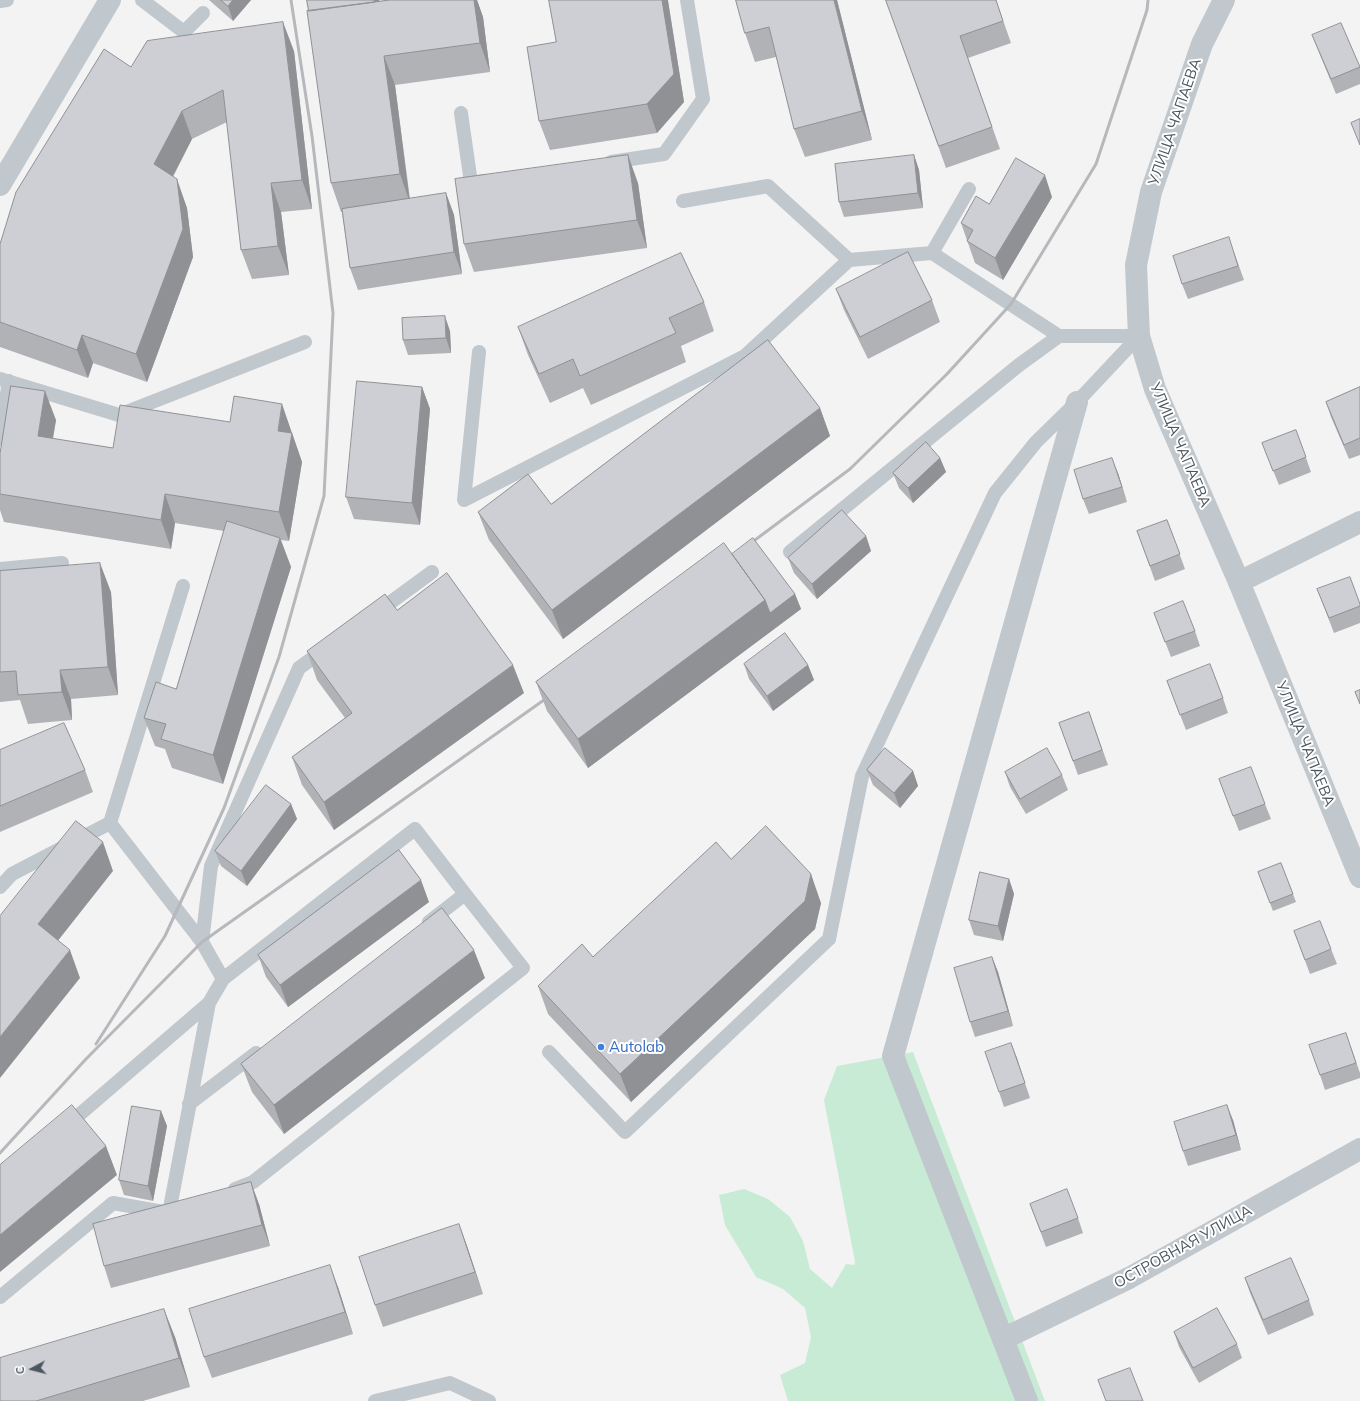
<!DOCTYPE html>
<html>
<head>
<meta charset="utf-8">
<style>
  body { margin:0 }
  #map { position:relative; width:1360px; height:1401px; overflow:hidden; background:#f4f3f3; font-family:Mulish,sans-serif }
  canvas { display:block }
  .north { position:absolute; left:12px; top:1349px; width:40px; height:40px; -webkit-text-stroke:3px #fff; paint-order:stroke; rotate:263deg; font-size:11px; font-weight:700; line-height:16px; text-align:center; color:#4c565e }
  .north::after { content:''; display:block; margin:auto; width:14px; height:18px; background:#4c565e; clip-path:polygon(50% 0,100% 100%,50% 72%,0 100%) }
</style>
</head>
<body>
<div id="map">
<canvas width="1360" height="1401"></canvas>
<div class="north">С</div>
</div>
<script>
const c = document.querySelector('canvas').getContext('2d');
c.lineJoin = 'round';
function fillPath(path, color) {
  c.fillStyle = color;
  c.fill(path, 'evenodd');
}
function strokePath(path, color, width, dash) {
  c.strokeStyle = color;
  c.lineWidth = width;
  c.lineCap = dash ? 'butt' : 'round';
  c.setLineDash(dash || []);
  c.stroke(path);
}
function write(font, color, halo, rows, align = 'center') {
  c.font = font + ' Mulish,sans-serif';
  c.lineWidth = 4;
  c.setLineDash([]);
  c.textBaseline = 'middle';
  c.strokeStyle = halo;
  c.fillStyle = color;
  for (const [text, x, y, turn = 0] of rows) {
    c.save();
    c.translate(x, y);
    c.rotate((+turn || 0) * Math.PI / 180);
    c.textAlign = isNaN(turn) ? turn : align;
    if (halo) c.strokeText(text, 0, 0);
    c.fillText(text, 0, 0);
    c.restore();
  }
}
const green = new Path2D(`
  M913,1052L1045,1401H788L780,1375L805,1363L811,1337L805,1308L783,1289L756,1277L725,1225L719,1195L744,1189L768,1199L790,1217L803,1241L810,1269L832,1288L846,1264L854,1265L855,1262L824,1100L837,1066Z`);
const service = new Path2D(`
  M142,0L184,32L203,13
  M0,1L7,0
  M461,113L471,183L484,181
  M611,162L664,154L703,99L687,0
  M683,201L768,186L849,260
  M932,253L969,189
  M479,352L464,500L745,356L849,260L932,253L1059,336H1139
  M0,379L119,415L305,342
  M0,439L9,381
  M790,552L1019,365L1059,336
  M0,569L62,563
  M376,613L432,572
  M110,823L183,586
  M0,887L12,874L110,823L202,942L223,979
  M202,942L211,866L299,668L325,649
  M549,1052L625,1132L829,939L862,776L995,493L1036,442L1077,402L1139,336
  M189,1104L256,1053
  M65,1127L209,1003
  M235,1189L253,1182L523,968L465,894
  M0,1297L113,1203L169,1213L209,1003L223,979L415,829L465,894L429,922
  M375,1401L450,1383L489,1401`);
const minor = new Path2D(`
  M0,185L110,0
  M1239,582L1360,522
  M1003,1339L1129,1278L1360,1149
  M1027,1401L893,1056L1077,402`);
const tertiary = new Path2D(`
  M1224,0L1202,44L1151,192L1136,265L1139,336L1155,389L1239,582L1360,877`);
const rail = new Path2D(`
  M747,546L850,469L947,374L1011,304L1096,164L1147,10L1148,0
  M96,1044L165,936L224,808L279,657L324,496L333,313L312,136L291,0
  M0,1153L86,1059L202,942L551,695`);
const wall = new Path2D(`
  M209,0H251L233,21Z
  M307,0H379L380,1L390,0H477L483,17L490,72L395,85L410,199L446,193L454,215L462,274L358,290L350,268L342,212H341L331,183Z
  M549,0H668L684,102L657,133L550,150L539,121L556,42Z
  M736,0H837L872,140L805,157L794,129L776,57L755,62L745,33Z
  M886,0H996L1011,43L968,58L1000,149L946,168Z
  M1312,35L1360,67V84L1336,94L1318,50Z
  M294,51L312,209L281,212L289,275L252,279L241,250L227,122L192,139L173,177L187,208L193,257L147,382L93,363L88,378L0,347V244L131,67Z
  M914,155L919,170L923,208L844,217L839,202Z
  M638,183L647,248L474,272L464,244Z
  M1052,197L1003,280L975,263L961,223L989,204Z
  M1234,252L1244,280L1188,299L1182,284Z
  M836,289L932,300L940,322L868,359L844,310Z
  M704,302L714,331L681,346L686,362L591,405L583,388L550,403L528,355L518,327Z
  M450,331L451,353L408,355L403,340Z
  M422,387L430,409L420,525L354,519L346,497Z
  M1360,387V455L1349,459L1331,417L1326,402Z
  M820,408L830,436L563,639L489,540L478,512L551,504Z
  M56,420L53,439L113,448L292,433L302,462L289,541L281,540L291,567L223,784L172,768L165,749L155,746L144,718L176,689L224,531L175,523L171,549L4,522L0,510V454Z
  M1296,430L1311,472L1279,485L1262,443Z
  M940,458L946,472L913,503L899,488L893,473Z
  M1118,473L1127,502L1089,514L1083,499Z
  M1167,520L1185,569L1155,581L1137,531Z
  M866,536L871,551L817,599L794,573L788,558Z
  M732,554L795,594L801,609L588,768L547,711L536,682Z
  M0,571L111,592L118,695L71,699L72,720L28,724L20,700L0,702Z
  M1317,589L1360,604V623L1334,633Z
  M397,610L524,693L334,830L302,785L292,757L345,718L317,680L307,651Z
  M1154,613L1195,631L1200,646L1171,657Z
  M744,664L808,665L814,680L773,711L749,679Z
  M1167,681L1223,698L1228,713L1186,730Z
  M1089,712L1108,765L1078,775L1059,723Z
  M0,750L85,770L93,792L0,832Z
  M867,770L913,771L918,786L900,808L873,785Z
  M1005,772L1062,775L1068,790L1026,814L1010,787Z
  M1219,779L1265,804L1271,819L1239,831Z
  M291,804L297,819L247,886L221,866L215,851Z
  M731,859L821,903L815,929L631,1102L548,1014L538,986L593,957Z
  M1281,863L1296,902L1273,911L1258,872Z
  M366,875L429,902L288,1007L266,977L258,955Z
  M1009,879L1014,894L1003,941L974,935L969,920Z
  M1294,931L1331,949L1337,964L1310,974Z
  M992,957L998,972L1013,1026L975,1037L970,1022Z
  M485,978L284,1134L252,1092L241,1064Z
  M1011,1043L1030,1098L1004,1107L999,1092Z
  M1351,1047L1360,1073V1078L1325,1090L1320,1075Z
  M161,1111L167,1126L153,1201L124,1195L119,1180Z
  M1233,1120L1241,1150L1188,1166L1183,1151Z
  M259,1204L270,1246L111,1288L104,1266Z
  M1030,1204L1078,1218L1083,1233L1046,1247Z
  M459,1224L467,1246L483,1294L383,1327L375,1305Z
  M1245,1278L1309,1300L1314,1315L1268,1335L1250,1293Z
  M338,1287L353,1334L212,1378L204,1357Z
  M1174,1332L1237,1344L1242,1358L1199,1383L1179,1347Z
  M175,1337L190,1387L143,1401H0Z`);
const shadedWall = new Path2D(`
  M233,0H251L233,21L228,6Z
  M374,0H379L384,31Z
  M474,0H477L483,17L490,72L480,43Z
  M662,0H668V1L684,102L657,133L647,104Z
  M834,0H837L872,140L862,111Z
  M283,22L294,51L312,209L302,180Z
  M384,56L395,85L410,203L400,174Z
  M182,111L192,139L164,193L154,164Z
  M628,155L638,183L647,248L637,220Z
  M914,155L919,170L923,208L918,193Z
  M1045,175L1052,197L1003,280L995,258Z
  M177,179L187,208L193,257L147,382L136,354Z
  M271,183L281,212L289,275L278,246Z
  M446,193L454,215L462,274L454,252Z
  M445,316L450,331L451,353L446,338Z
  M82,335L93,363L88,378L77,350Z
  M422,387L430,409L420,525L412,503Z
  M45,391L56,420L48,465L38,436Z
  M282,404L302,462L289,541L279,512L278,431Z
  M820,408L830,436L563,639L552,610Z
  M940,458L946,472L913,503L908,488Z
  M1112,458L1118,473L1127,502L1122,487Z
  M165,494L175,523L171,549L161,520Z
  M866,536L871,551L817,599L812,584Z
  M280,538L291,567L223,784L213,755Z
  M100,563L111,592L118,695L108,667Z
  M795,594L801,609L588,768L578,739L765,600Z
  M513,665L524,693L334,830L324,802Z
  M808,665L814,680L773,711L767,696Z
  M60,670L71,699L72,720L62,692Z
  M913,771L918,786L900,808L894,793Z
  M291,804L297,819L247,886L241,871Z
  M103,842L113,871L49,952L38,924Z
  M811,874L821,903L815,929L631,1102L620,1074Z
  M1009,879L1014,894L1003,941L998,926Z
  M421,880L429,902L288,1007L280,985Z
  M70,950L80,978L0,1078V1037Z
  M474,950L485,978L284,1134L274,1105Z
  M992,957L998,972L1013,1026L1008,1011Z
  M1011,1043L1017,1058L1030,1098L1025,1083Z
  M1227,1105L1233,1120L1241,1150L1236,1135Z
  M161,1111L167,1126L153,1201L148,1186Z
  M106,1146L117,1175L0,1272V1235Z
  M251,1182L259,1204L270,1246L262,1225Z
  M459,1224L467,1246L483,1294L475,1272Z
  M330,1265L338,1287L353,1334L345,1312Z
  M164,1309L175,1337L190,1387L179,1358Z`);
const building = new Path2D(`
  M221,0H233L228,6Z
  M307,0H374L375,2L309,11Z
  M390,0H474L480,43L384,56L400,174L331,183L307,11Z
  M549,0H662L674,74L647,104L539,121L527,47L556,42Z
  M736,0H834L862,111L794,129L769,27L745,33Z
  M886,0H996L1003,21L960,36L992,127L939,146Z
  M283,22L302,180L271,183L278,246L241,250L223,90L182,111L154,164L177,179L183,229L136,354L82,335L77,350L0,322V244L16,192L104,49L131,67L147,41Z
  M1341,23L1360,67L1331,79L1312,35Z
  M1360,119V145L1351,123Z
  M628,155L637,220L464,244L455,179Z
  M914,155L918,193L839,202L835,164Z
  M1016,158L1045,175L995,258L967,241L973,230L961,223L976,196L989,204Z
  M446,193L454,252L350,268L342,209Z
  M1229,237L1238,266L1182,284L1173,256Z
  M908,252L932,300L860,337L836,289Z
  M681,253L704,302L669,318L676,333L580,376L573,359L539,374L518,327Z
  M445,316L446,338L403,340L402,318Z
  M768,340L820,408L552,610L478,512L528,474L551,504Z
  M357,381L422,387L412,503L346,497Z
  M11,386L45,391L38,436L113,448L120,405L230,422L234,396L282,404L278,431L292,433L279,512L165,494L161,520L0,494V454Z
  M1360,387V438L1344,445L1326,402Z
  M1296,430L1306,457L1273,471L1262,443Z
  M926,442L940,458L908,488L893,473Z
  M1112,458L1122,487L1083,499L1074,470Z
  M842,510L866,536L812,584L788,558Z
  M1167,520L1180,554L1150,566L1137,531Z
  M227,521L280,538L213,755L161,739L166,724L144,718L156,682L176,689Z
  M753,538L795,594L770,613L765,600L732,554Z
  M724,543L765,600L578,739L536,682Z
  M100,563L108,667L60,670L62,692L18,695L16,671L0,672V571Z
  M447,573L513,665L324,802L292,757L352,713L307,651L385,594L397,610Z
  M1350,577L1360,604V606L1329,618L1317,589Z
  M1183,601L1195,631L1165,642L1154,613Z
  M785,633L808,665L767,696L744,664Z
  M1210,664L1223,698L1180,715L1167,681Z
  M1360,690V704L1355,692Z
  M1089,712L1102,750L1073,761L1059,723Z
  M64,723L85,770L0,806V750Z
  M885,748L913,771L894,793L867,770Z
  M1047,748L1062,775L1020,799L1005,772Z
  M1251,767L1265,804L1233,816L1219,779Z
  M266,785L291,804L241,871L215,851Z
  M76,821L103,842L38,924L70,950L0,1037V916Z
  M766,826L811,874L805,901L620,1074L538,986L582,944L593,957L716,842L731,859Z
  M399,850L421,880L280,985L258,955Z
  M1281,863L1293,894L1270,903L1258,872Z
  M980,872L1009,879L998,926L969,920Z
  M442,908L474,950L274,1105L241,1064Z
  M1320,921L1331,949L1305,960L1294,931Z
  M992,957L1008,1011L970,1022L954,968Z
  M1346,1033L1356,1063L1320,1075L1309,1045Z
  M1011,1043L1025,1083L999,1092L985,1052Z
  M72,1105L106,1146L0,1235V1165Z
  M1227,1105L1236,1135L1183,1151L1174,1122Z
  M132,1106L161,1111L148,1186L119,1180Z
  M251,1182L262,1225L104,1266L93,1224Z
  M1067,1189L1078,1218L1041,1232L1030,1204Z
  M459,1224L475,1272L375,1305L359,1257Z
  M1291,1258L1309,1300L1263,1320L1245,1278Z
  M330,1265L345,1312L204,1357L189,1309Z
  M1217,1308L1237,1344L1193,1368L1174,1332Z
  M164,1309L179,1358L36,1401H0V1358Z
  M1130,1368L1143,1401H1106L1098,1380Z`);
const markers = [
  [601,1047,4,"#3f7fe0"]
];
const streetNames = [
  ["УЛИЦА ЧАПАЕВА",1175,122,-71],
  ["УЛИЦА ЧАПАЕВА",1180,445,67],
  ["УЛИЦА ЧАПАЕВА",1305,744,68],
  ["ОСТРОВНАЯ УЛИЦА",1183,1247,-29]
];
const shopNames = [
  ["Autolab",609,1047]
];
fillPath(green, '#c8ebd5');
strokePath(service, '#c0c7cd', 14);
strokePath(minor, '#c0c7cd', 22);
strokePath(tertiary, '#c0c7cd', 22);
strokePath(rail, '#b6b8bc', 3);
fillPath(wall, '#b0b2b6');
fillPath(shadedWall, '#909194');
fillPath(building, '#cdcfd4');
strokePath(building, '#909194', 1);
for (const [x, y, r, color] of markers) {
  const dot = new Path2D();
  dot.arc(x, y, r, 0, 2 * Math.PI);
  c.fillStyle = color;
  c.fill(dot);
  strokePath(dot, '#fff', 1.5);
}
write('15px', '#4c565e', '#fff', streetNames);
write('15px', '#366cbe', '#fff', shopNames, 'left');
</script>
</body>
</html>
